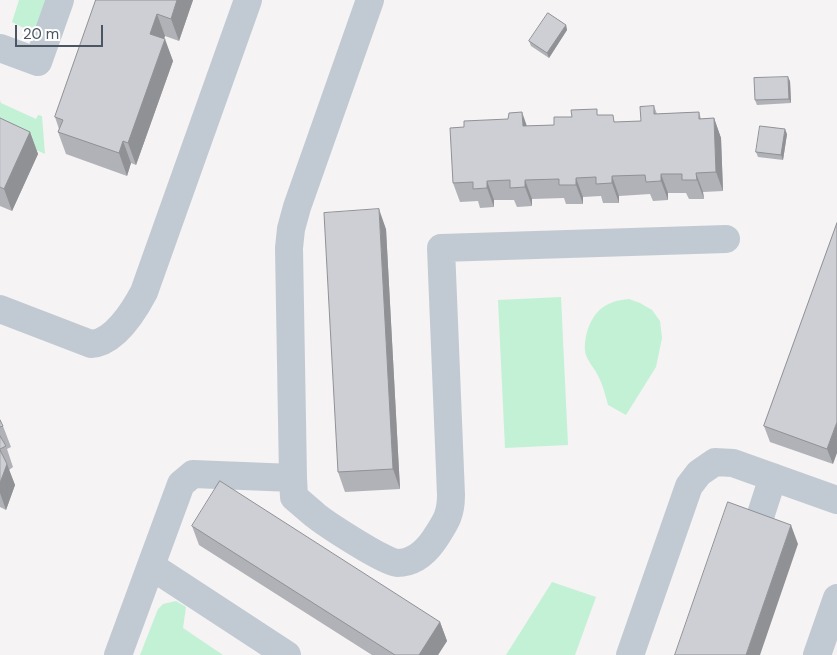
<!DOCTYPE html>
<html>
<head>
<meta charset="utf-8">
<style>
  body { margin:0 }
  #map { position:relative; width:837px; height:655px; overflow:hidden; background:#f5f3f3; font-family:"DM Sans",sans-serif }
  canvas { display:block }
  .scale { position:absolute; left:15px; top:25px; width:88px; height:22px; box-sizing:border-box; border:2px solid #4a5661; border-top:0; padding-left:6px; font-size:15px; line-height:18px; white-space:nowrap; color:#4a5661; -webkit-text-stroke:4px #fff; paint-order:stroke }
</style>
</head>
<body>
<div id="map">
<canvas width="837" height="655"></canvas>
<div class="scale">20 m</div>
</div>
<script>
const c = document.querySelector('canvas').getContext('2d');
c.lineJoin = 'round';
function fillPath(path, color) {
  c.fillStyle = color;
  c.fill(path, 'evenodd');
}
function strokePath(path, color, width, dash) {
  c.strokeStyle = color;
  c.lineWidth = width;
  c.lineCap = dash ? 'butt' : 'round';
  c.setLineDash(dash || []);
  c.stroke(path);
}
const green = new Path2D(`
  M19,0H46L35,34L12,22Z
  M0,100L1,103L36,119L38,115L42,116L45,154L0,133Z
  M561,297L568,445L505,448L498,300Z
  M629,299L640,303L652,310L660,321L662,338L656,367L626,415L608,405C605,393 602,382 596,372C593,367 588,361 586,355C584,350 585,342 586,336C592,312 604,301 629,299Z
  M552,582L596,597L575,655H506Z
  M176,601L186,607L183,628L223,655H140L158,609L163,604Z`);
const minor = new Path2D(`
  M0,48L38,62L60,0
  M0,309L91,344C114,343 134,311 144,292L248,0
  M293,478L294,497C301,503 308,509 315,515C326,524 386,563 397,563C413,563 425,553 434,540C445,523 451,516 451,495L441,248L726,239
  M760,517L773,477
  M151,566L287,655
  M118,655L181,484L193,474L293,478L289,248L291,229L297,207L370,0
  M630,655L689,486L699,473L715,462L733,463L837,500
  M817,655L837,598`);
const wall = new Path2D(`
  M96,0H193L179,41L165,36L164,39L173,61L136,165L131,163L127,176L66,154L58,132L59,129L55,117Z
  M566,25L567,30L549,58L531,46L529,41Z
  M790,81L791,103L757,105L755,100Z
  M654,106L657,114L699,112L701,119L714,118L721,138L723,191L703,192L704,199H689L686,193H668V200L653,201L650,194L619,196V203H603L601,196L583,197V204H566L564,198L532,199V206L517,207L514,200H494V207L480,208L478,201L460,202L453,183L527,126L554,125L599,115L616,122L641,121Z
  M0,118L30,132L38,154L12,211L0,206Z
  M787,134L783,160L758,157L756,152Z
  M837,223L833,464L770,442L764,426Z
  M386,229L400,489L345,492L338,472Z
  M0,420L3,426L11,447L7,449L13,467L9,470L15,485L6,510L0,507Z
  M192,526L440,622L447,641L438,655H372L199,545Z`);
const shadedWall = new Path2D(`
  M177,0H193L179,41L171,19Z
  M157,14L165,36L158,56L150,34Z
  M566,25L567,30L549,58L547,53Z
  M165,39L173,61L136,165L128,143Z
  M788,77L790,81L791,103L789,99Z
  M522,112L529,132L523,126Z
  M714,118L721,138L723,191L716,172Z
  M785,129L787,134L783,160L781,155Z
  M30,132L38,154L12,211L4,189Z
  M123,141L131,163L127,176L119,153Z
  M696,173L703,192L704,199L697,180Z
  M661,174L668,193V200L661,181Z
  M612,176L619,196V203L612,183Z
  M576,178L583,197V204L576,185Z
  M525,180L532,199V206L525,187Z
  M487,181L494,200V207L487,188Z
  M379,209L386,229L400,489L393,469Z
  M837,422V453L833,464L827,449Z
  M7,464L15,485L6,510L0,493V483Z
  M791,525L798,544L760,655H746Z
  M440,622L447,641L438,655H419Z`);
const building = new Path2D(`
  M96,0H177L171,19L157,14L150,34L165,39L128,143L123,141L119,153L58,132L63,120L55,117Z
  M548,13L566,25L547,53L529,41Z
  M788,77L789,99L755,100L754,78Z
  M654,106V114L699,112V119L714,118L716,172L696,173L697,180H682V174H661V181L646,182L645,175L612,176V183L596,184V177L576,178V185H559V179L525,180V187L510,188V180L487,181V188L473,189V182L453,183L450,128L464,127V121L508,119L509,113L522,112L523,126L554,125V117H572L571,110L597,109V115H613L614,122L641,121L640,107Z
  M0,118L30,132L4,189L0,187Z
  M760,126L785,129L781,155L756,152Z
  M379,209L393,469L338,472L324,213Z
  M837,223V422L827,449L764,426Z
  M0,420L3,426L0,427Z
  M0,436L6,446L0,449Z
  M0,450L7,464L0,483Z
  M220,481L440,622L419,655H395L192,526Z
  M728,502L791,525L746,655H675Z`);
fillPath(green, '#c3f1d5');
strokePath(minor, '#c1cad2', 28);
fillPath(wall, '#b0b2b7');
fillPath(shadedWall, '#909195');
fillPath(building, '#cdcfd5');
strokePath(building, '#909195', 1);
</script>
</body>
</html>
